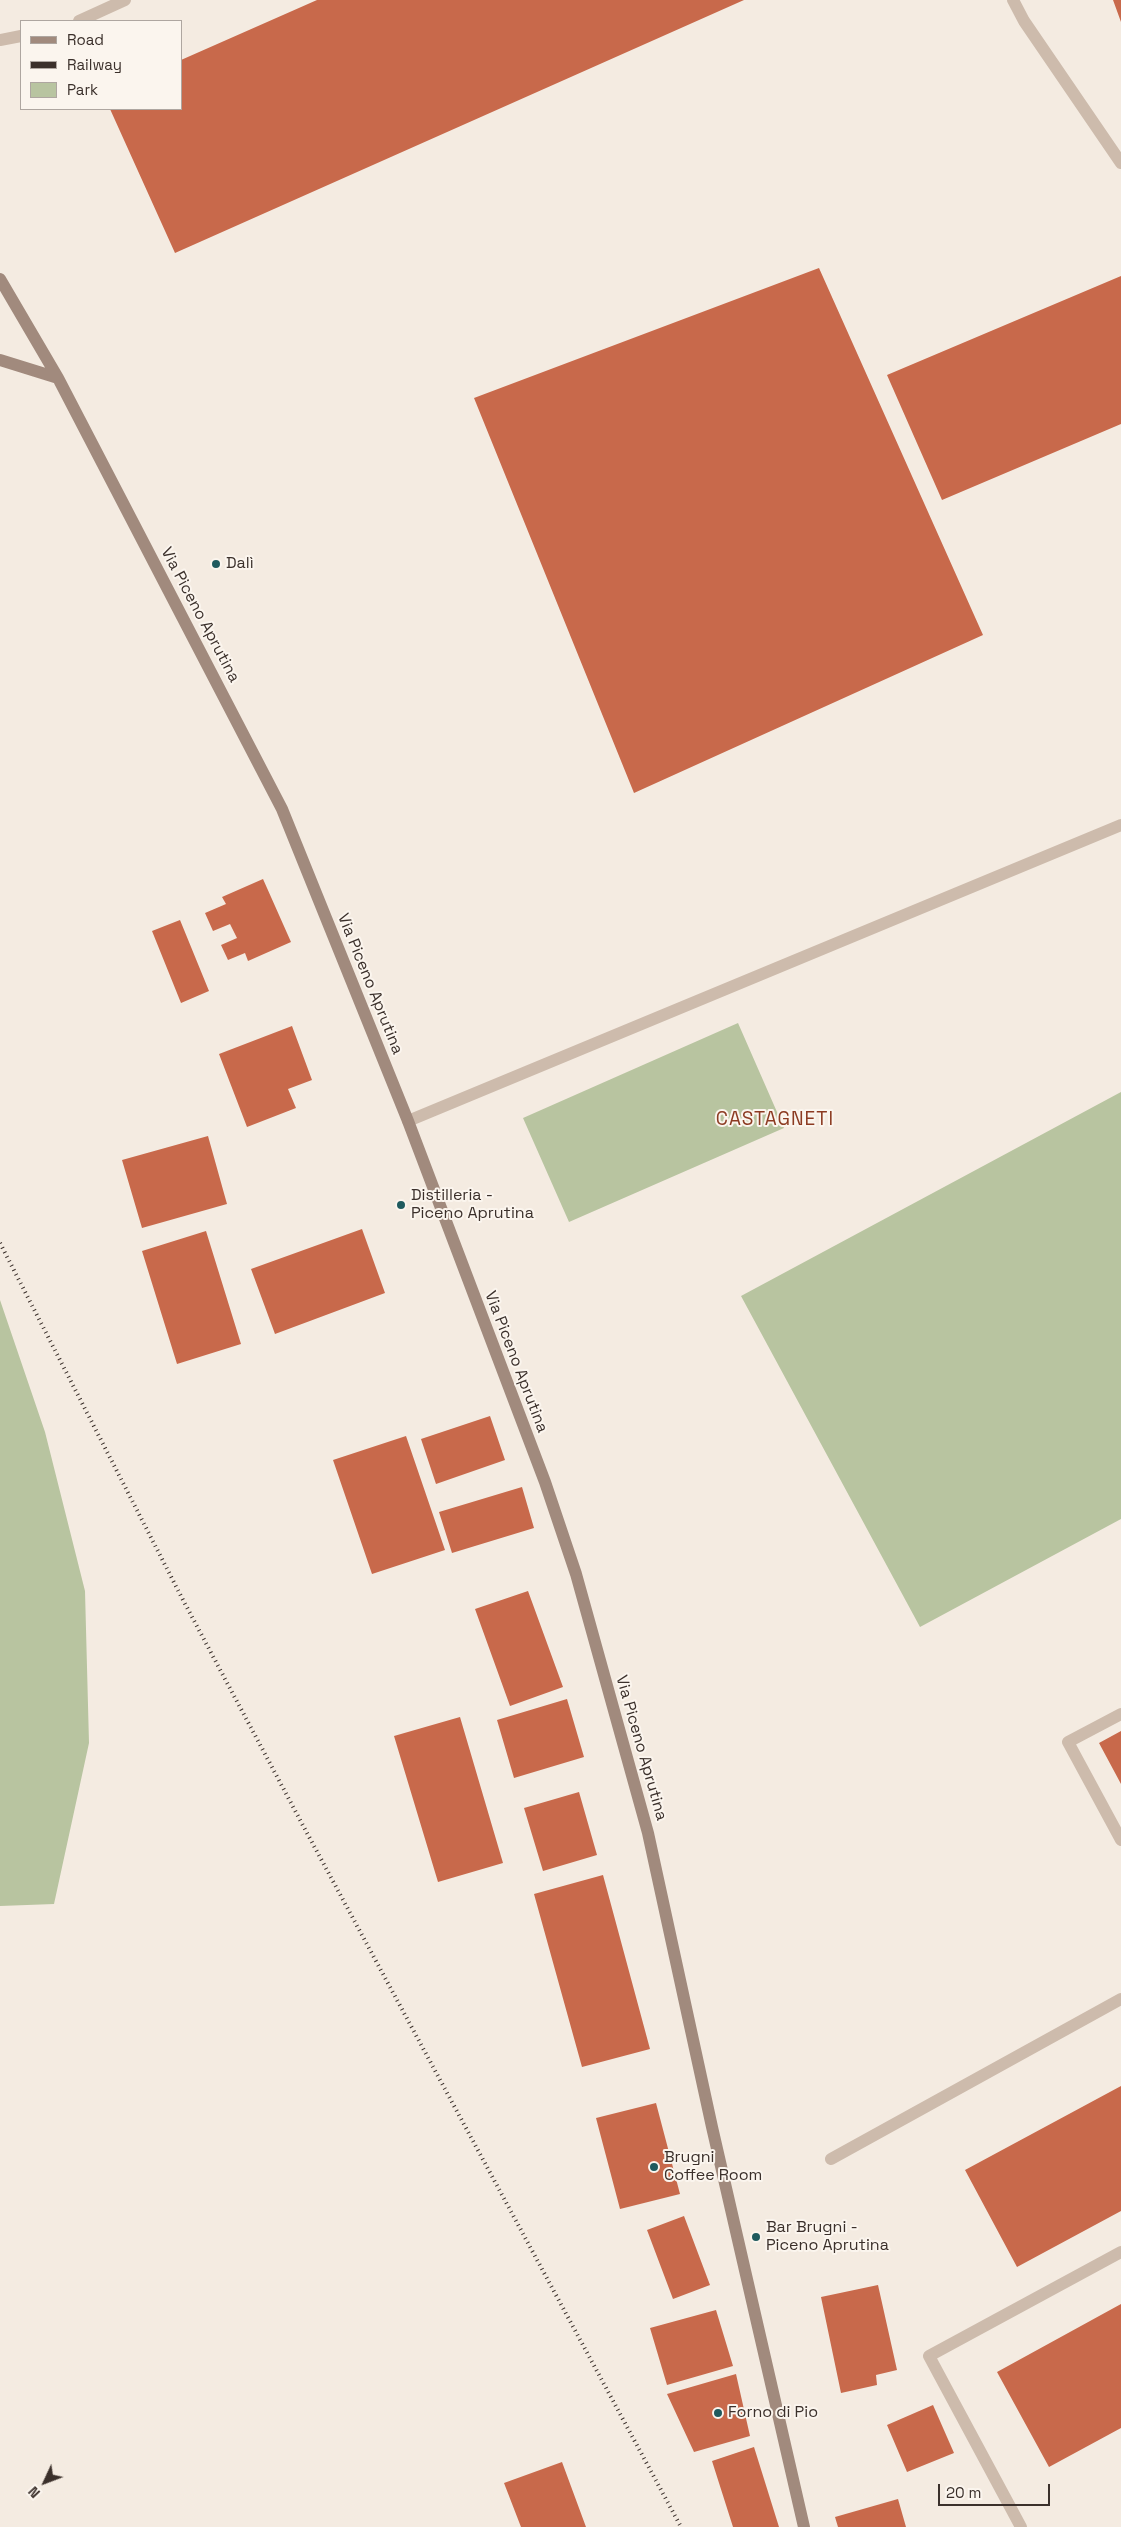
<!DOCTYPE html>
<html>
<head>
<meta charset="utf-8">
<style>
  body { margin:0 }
  #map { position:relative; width:1121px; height:2527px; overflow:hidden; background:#f4ebe1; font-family:"Space Grotesk",sans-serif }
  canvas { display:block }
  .legend { position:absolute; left:20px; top:20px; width:162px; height:90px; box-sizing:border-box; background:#fbf5ee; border:1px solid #aea6a0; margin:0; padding:6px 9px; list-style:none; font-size:15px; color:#3b302b }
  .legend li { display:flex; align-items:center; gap:10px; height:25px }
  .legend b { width:25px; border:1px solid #aea6a0 }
  .north { position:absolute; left:20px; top:2457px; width:50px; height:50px; -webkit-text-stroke:4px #fbf5ee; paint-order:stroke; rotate:227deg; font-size:14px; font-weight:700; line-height:20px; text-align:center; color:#3b302b }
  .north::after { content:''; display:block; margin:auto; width:18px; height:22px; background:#3b302b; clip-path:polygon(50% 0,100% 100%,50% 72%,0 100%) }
  .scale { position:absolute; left:938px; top:2484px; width:112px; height:22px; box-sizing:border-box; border:2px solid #3b302b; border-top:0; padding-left:6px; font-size:15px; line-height:18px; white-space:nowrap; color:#3b302b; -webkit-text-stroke:4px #fbf5ee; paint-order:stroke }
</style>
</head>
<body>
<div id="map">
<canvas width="1121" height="2527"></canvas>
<ul class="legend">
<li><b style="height:6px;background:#a18a7d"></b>Road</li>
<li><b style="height:6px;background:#3b302b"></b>Railway</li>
<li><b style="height:14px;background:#b8c4a0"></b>Park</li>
</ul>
<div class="north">N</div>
<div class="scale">20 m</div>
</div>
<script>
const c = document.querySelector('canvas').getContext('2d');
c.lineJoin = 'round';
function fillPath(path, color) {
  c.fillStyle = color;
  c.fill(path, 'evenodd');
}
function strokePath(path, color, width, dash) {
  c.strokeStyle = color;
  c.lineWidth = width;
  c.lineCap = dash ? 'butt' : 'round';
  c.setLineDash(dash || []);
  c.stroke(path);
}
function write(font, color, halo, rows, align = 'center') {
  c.font = font + ' "Space Grotesk",sans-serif';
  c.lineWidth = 4;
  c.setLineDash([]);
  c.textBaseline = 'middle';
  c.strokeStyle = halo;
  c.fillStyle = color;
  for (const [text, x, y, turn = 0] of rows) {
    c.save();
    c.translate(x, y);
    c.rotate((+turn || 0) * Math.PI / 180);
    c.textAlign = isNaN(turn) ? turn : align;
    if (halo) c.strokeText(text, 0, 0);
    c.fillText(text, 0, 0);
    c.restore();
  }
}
const green = new Path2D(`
  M738,1023L784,1128L569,1222L523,1118Z
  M1121,1092V1519L920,1627L741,1296Z
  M0,1300L45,1432L85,1591L89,1743L54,1904L0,1906Z`);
const building = new Path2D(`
  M317,0H744L175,253L110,109H181V60Z
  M1113,0H1121V22Z
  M819,268L983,635L634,793L474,398Z
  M1121,276V424L942,500L887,375Z
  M263,879L291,942L248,961L245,953L228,960L221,945L237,938L230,924L213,931L205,913L226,904L222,897Z
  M180,920L209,991L181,1003L152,931Z
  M292,1026L312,1080L288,1089L296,1108L247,1127L219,1054Z
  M208,1136L227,1204L142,1228L122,1160Z
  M362,1229L385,1293L275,1334L251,1269Z
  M206,1231L241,1344L177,1364L142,1251Z
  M490,1416L505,1460L436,1484L421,1439Z
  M406,1436L445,1550L372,1574L333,1460Z
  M522,1487L534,1528L452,1553L439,1512Z
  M528,1591L563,1687L510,1706L475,1609Z
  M567,1699L584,1757L514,1778L497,1720Z
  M460,1717L503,1863L438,1882L394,1736Z
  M1121,1731V1784L1099,1743Z
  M579,1792L597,1855L543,1871L524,1808Z
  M603,1875L650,2049L582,2067L534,1894Z
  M1121,2086V2211L1017,2267L965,2170Z
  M656,2103L680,2194L620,2209L596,2118Z
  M684,2216L710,2285L673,2299L647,2230Z
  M878,2285L897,2370L876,2375L877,2385L841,2393L821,2297Z
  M1121,2304V2428L1049,2467L997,2372Z
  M716,2310L733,2366L667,2385L650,2328Z
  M736,2374L750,2436L694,2452L667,2394Z
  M933,2405L954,2453L907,2472L887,2425Z
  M754,2447L779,2527H733L712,2461Z
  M562,2462L586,2527H521L504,2483Z
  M898,2499L906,2527H838L835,2517Z`);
const lane = new Path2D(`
  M79,21L125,0
  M0,40L21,36
  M1121,1714L1068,1742L1121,1840
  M831,2159L1121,1999
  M1021,2527L929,2356L1121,2252`);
const street = new Path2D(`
  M1013,0L1024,21L1121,163
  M408,1121L1121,825`);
const secondary = new Path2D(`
  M0,279L58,378L282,809L408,1121L545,1482L576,1574L648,1833L712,2127L804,2527
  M0,360L58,378`);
const rail = new Path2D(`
  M0,1243L183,1600L307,1833L681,2527`);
const markers = [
  [216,564,5,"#1f5a5e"],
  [401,1205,5,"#1f5a5e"],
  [654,2167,5,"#1f5a5e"],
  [756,2237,5,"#1f5a5e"],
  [718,2413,5,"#1f5a5e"]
];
const poiNames = [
  ["Dalì",226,564],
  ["Distilleria -",411,1196],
  ["Piceno Aprutina",411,1214],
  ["Brugni",664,2158],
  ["Coffee Room",664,2176],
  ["Bar Brugni -",766,2228],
  ["Piceno Aprutina",766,2246],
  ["Forno di Pio",728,2413]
];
const streetNames = [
  ["Via Piceno Aprutina",200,615,62],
  ["Via Piceno Aprutina",370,984,68],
  ["Via Piceno Aprutina",516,1362,69],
  ["Via Piceno Aprutina",641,1748,74]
];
const quarterNames = [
  ["CASTAGNETI",775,1120]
];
fillPath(green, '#b8c4a0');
fillPath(building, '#c8694b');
strokePath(lane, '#cdbbac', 12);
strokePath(street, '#cdbbac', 12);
strokePath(secondary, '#a18a7d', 12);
strokePath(rail, '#3b302b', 4, [1, 4]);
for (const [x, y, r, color] of markers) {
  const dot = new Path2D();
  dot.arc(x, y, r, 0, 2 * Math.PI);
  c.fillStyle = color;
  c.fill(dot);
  strokePath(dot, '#fbf5ee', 2);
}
write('16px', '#3b302b', '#fbf5ee', poiNames, 'left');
write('16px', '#3b302b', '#fbf5ee', streetNames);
c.letterSpacing = '1px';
write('19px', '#8c3b22', '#fbf5ee', quarterNames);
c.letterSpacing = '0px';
</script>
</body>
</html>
